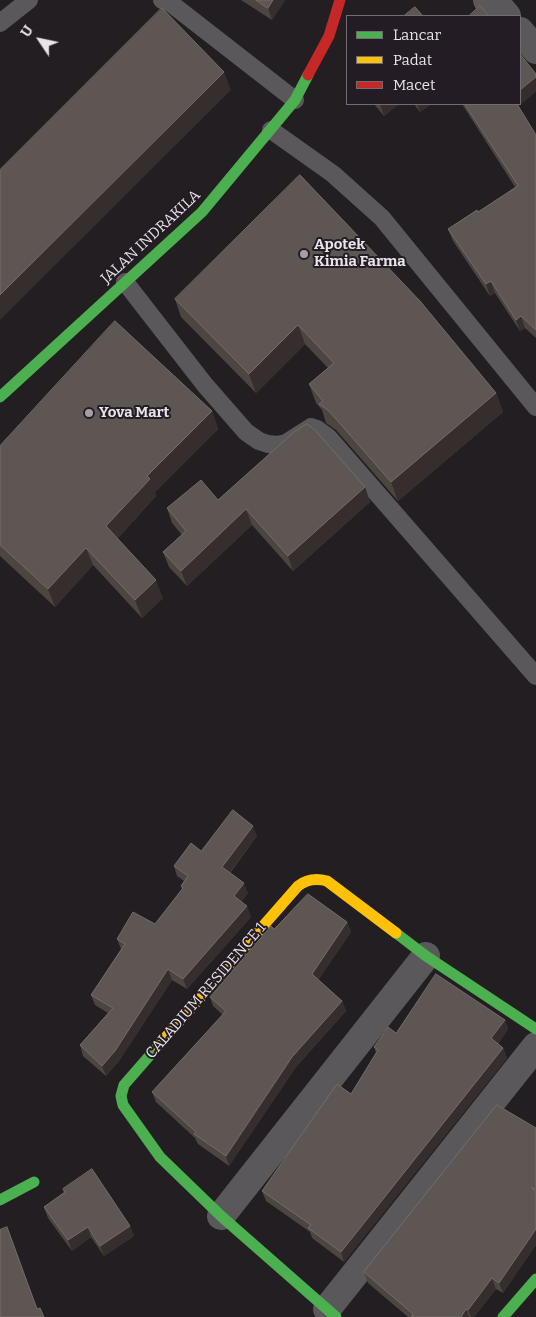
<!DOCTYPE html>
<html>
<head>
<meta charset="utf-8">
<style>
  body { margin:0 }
  #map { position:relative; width:536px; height:1317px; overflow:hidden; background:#221e22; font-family:Bitter,serif }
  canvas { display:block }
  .legend { position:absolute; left:346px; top:15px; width:175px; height:90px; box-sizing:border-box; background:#231c24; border:1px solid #726c73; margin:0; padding:6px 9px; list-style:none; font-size:15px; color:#e9e4ea }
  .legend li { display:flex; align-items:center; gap:10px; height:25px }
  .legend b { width:25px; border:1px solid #726c73 }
  .north { position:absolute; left:15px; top:15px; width:50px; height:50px; -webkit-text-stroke:4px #231c24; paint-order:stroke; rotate:304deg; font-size:14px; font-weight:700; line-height:20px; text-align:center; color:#e9e4ea }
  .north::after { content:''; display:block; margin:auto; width:18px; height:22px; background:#e9e4ea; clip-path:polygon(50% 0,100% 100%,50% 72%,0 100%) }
</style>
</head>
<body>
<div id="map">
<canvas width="536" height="1317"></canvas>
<ul class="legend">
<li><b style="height:6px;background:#4caf50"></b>Lancar</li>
<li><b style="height:6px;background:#ffc107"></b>Padat</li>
<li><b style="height:6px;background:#c62828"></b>Macet</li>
</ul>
<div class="north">U</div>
</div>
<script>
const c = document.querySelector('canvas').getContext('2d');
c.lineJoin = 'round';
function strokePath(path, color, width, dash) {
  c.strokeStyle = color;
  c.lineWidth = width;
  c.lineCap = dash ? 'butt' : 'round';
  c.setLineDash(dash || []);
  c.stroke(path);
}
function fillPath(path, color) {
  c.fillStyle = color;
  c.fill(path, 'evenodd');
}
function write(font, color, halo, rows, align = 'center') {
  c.font = font + ' Bitter,serif';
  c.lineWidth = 4;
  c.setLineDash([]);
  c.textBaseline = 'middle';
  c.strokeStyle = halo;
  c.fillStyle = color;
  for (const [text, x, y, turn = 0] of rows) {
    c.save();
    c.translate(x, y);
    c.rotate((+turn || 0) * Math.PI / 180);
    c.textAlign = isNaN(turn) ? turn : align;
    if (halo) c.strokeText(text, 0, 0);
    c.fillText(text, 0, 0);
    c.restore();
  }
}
const lane = new Path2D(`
  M162,0L169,2L295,100
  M0,23L29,0
  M271,130L333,174L382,218L536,407
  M125,282L205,385L246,432L259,441L268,444L278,445L286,443L311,427L317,429L328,437L536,676`);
const street = new Path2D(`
  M487,0L502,10L507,16
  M520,31L536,50
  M221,1216L426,956
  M327,1309L536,1046`);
const fast = new Path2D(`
  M0,397L202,212L295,100L308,75
  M396,933L426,956L536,1029
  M158,1046L124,1085L121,1096L123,1105L160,1157L221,1216L336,1317
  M0,1200L34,1182
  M503,1317L536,1279`);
const slow = new Path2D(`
  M158,1046L298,886C307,879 316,878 327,881L396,933`);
const jam = new Path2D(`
  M308,75L329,36L340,0`);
const wall = new Path2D(`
  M241,0H285L272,20Z
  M536,92L518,106L536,135V338L525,328L520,331L495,293L490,296L453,241L448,229L478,212L515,187L462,104H520Z
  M374,104H399L384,116Z
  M414,104H431L420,112Z
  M300,175L496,393L503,412L398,501L336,430L326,423L322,410L316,403L309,384L328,368L305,344L256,393L181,317L175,299Z
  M212,411L218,429L155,492L156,496L117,539L163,598L142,618L93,565L55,607L0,556V446Z
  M365,487L370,502L293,571L252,525L187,586L169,567L163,552L182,535L172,523L167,508L218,500Z
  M257,836L230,873L248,893L241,902L251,917L187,989L172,980L119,1061L106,1076L83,1056L80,1045L108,1013L95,1005L91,995L121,949L117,939L155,924L182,889L181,886L184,881L177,876L174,866L201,851Z
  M347,922L351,932L318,980L342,1001L346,1011L296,1067L229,1166L198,1144L195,1138L156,1102L152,1092L223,1015L213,1006L210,997L274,929Z
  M505,1020L508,1029L498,1044L503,1048L507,1058L344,1262L312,1238L310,1232L266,1201L262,1191L351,1094L376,1053L374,1047L396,1033Z
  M536,1128V1245L503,1293L496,1289L474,1317H408L368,1283L364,1272Z
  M63,1189L130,1226L134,1236L104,1256L91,1237L72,1251L48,1218L44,1207L64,1193Z`);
const shadedWall = new Path2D(`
  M273,0H285L272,20L268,8Z
  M224,72L231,90L0,320V295Z
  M536,77V92L516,108L515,104H520V90Z
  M381,104H399L384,116L380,105Z
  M417,104H431L420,112Z
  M491,281L495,293L490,296L486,284Z
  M521,316L525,328L520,331L516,320Z
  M298,325L305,344L256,393L249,374Z
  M496,393L503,412L398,501L391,482Z
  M212,411L218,429L155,492L156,496L112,544L106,526L147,476Z
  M365,487L370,502L293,571L288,556Z
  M246,509L252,525L187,586L181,571Z
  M86,548L93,565L55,607L48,589Z
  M156,580L163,598L142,618L135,600Z
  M253,826L257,836L226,877L222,867Z
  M244,883L248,893L238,907L234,896Z
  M247,906L251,917L187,989L183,979Z
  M347,922L351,932L315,984L312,974Z
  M168,969L172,980L119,1061L106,1076L102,1066Z
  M342,1001L346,1011L296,1067L229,1166L226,1156L292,1057Z
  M505,1020L508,1029L495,1048L491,1038Z
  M503,1048L507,1058L344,1262L341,1252Z
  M130,1226L134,1236L104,1256L100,1246Z
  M88,1227L91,1237L72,1251L68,1240Z
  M536,1229V1245L503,1293L499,1283Z
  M492,1278L496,1289L474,1317H471L468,1310Z
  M466,1309L469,1317H461Z`);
const building = new Path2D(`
  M256,0H273L268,8Z
  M480,6L489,16H469Z
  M415,7L423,16H404Z
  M162,8L224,72L0,295V170Z
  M520,54L536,74V77L520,90Z
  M465,104H517L536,135V330L521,316L516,320L491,281L486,284L448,229L477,210L478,212L518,186Z
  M300,175L420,301L496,393L391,482L329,411L319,404L323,401L309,384L334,363L298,325L249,374L175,299Z
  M115,321L212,411L147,476L150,479L106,526L156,580L135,600L86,548L48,589L0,545V446Z
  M307,424L315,430L365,487L288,556L246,509L181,571L163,552L186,531L167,508L201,480L218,500L294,432Z
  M233,810L253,826L222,867L244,883L234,896L247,906L183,979L168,969L115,1051L102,1066L80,1045L113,1008L91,995L125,944L117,939L133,912L155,924L183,888L181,886L188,876L174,866L191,843L201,851Z
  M308,894L347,922L312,974L342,1001L292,1057L226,1156L194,1134L196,1132L152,1092L226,1011L210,997L271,926L274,929Z
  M436,974L505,1020L491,1038L503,1048L341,1252L308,1228L311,1225L262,1191L337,1084L351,1094L378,1050L374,1047L388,1027L396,1033Z
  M497,1105L536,1128V1190L531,1187L536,1192V1229L501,1280L499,1283L492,1278L468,1310L466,1309L461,1317H411L413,1314L364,1272Z
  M92,1169L130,1226L100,1246L88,1227L68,1240L44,1207L65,1192L63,1189Z
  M7,1227L37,1309L40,1308L44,1317H0V1230Z`);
const markers = [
  [304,254,5,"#a39fa4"],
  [89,413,5,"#a39fa4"]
];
const streetNames = [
  ["JALAN INDRAKILA",151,237,-43],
  ["CALADIUM RESIDENCE 1",206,991,-49]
];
const poiNames = [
  ["Apotek",314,245],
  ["Kimia Farma",314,262],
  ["Yova Mart",99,413]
];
strokePath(lane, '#5b585c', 18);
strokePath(street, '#5b585c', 28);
strokePath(fast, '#4caf50', 11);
strokePath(slow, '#ffc107', 11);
strokePath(jam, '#c62828', 11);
fillPath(wall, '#4d4540');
fillPath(shadedWall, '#352e2c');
fillPath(building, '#5e5652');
strokePath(building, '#736c6a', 1);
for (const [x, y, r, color] of markers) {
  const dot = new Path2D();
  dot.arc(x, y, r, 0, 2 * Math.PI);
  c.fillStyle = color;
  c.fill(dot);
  strokePath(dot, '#231c24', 2);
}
write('15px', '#e9e4ea', '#231c24', streetNames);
write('bold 15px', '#e9e4ea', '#231c24', poiNames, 'left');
</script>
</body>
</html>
